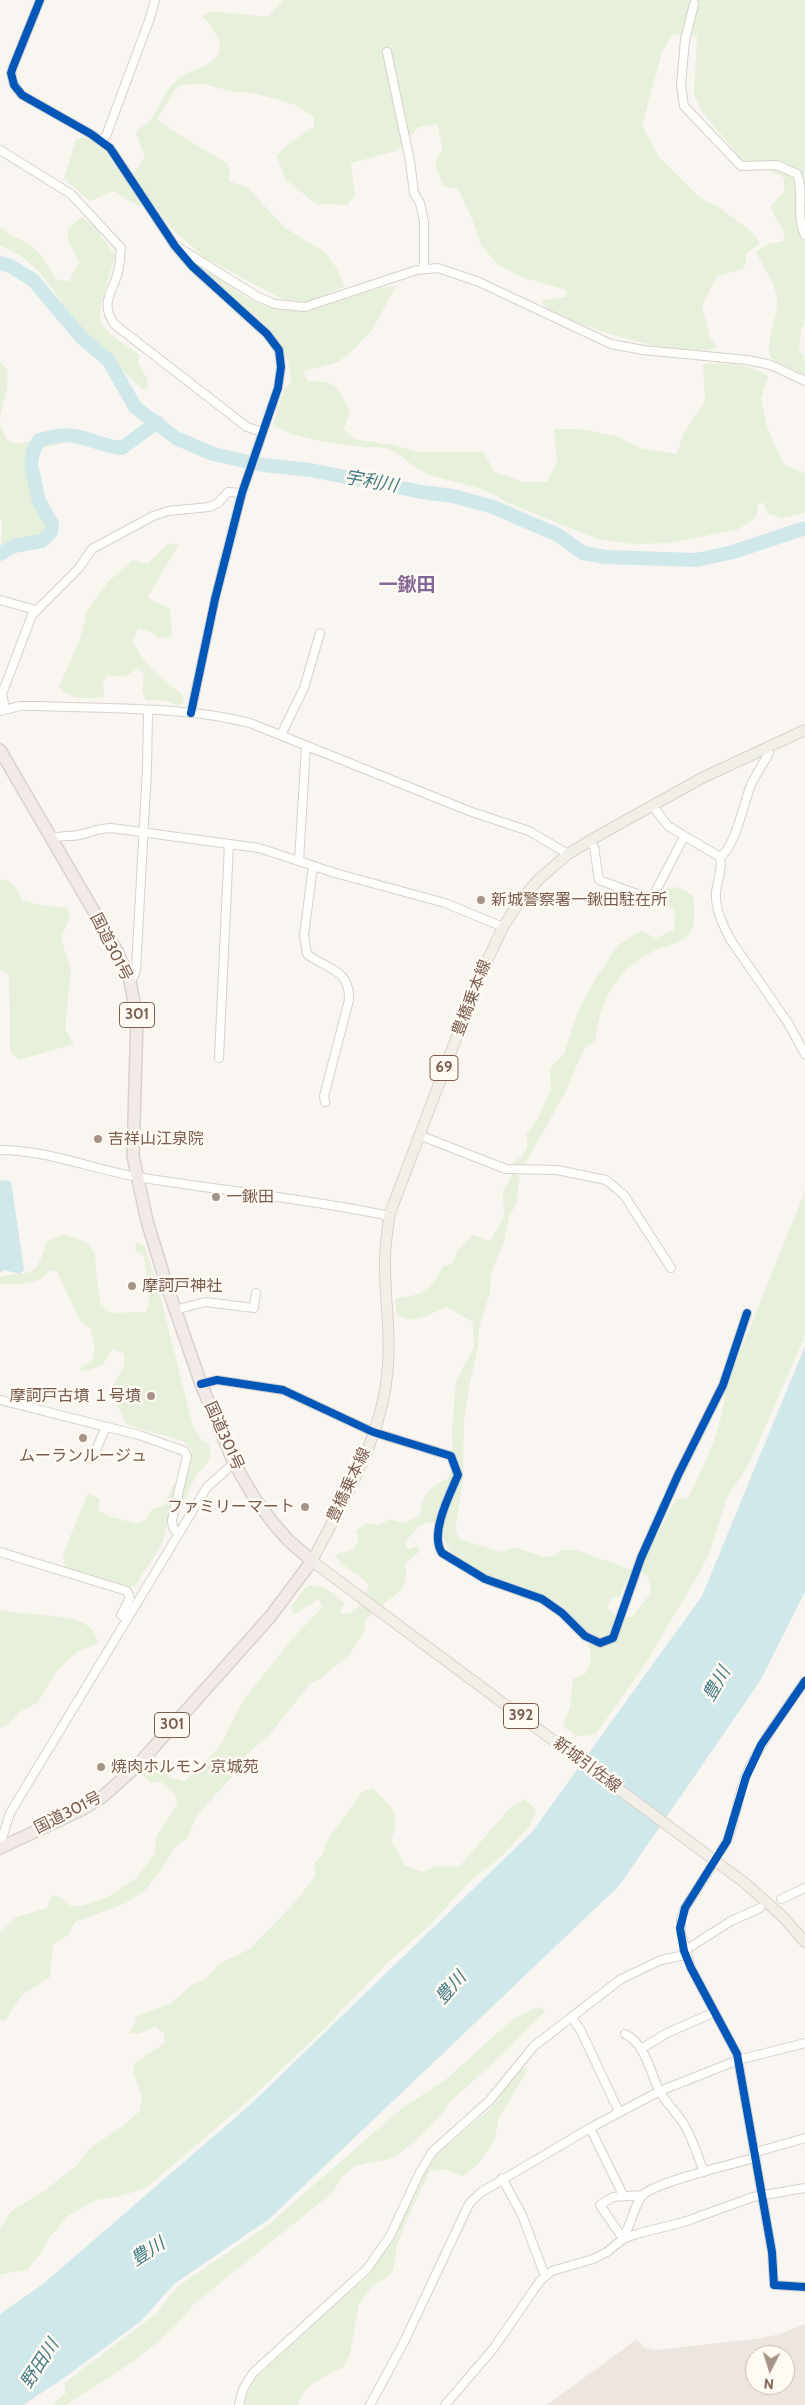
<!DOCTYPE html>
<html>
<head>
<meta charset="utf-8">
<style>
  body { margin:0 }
  #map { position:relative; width:805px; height:2405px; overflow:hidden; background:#f9f5f0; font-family:Cabin,sans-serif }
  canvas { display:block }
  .north { position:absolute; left:745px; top:2345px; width:50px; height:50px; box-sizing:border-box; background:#fffaf3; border:1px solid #cabbb1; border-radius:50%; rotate:185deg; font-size:14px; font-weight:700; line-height:20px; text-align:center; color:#7a5c4d }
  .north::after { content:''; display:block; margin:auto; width:18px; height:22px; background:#a69286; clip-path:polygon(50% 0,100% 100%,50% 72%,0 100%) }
</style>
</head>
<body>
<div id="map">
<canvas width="805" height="2405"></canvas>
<div class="north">N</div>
</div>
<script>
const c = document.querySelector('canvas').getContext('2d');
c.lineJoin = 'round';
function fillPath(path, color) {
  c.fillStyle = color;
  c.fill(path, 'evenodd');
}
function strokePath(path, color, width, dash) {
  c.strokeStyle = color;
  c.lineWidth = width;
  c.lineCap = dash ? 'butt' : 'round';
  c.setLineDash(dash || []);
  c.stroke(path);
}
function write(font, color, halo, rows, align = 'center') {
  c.font = font + ' Cabin,"Noto Sans JP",sans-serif';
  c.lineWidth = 5;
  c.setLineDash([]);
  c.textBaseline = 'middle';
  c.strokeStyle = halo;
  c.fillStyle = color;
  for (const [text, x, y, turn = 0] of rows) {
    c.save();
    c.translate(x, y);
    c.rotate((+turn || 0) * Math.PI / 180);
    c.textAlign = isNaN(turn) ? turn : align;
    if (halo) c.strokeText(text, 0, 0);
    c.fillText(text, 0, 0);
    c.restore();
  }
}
const industrial = new Path2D(`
  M805,2324V2405H547L637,2339L645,2348L656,2350L763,2338L783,2333ZM755,2355H785V2385H755Z`);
const green = new Path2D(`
  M283,0H805V320L801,331L799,348L805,360V375L771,359C764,337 778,322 777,298C777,287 761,263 756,252L768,244L783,241L785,234L770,207L784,191V178L768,169L743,170L732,147L703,113L694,95L697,36L673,34L662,52L642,126L659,157L699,197L720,208L752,232L760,243L747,253L744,269L717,276L702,306L710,337L717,348C681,359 571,327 542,304L543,300L566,297V290L524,278L497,264L481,245L471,216L458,189L443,186L435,162L442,150L438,124L419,127L396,151L351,163L355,195L347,205L316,204L285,179L277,156L285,147L314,126V117L293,104L253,93L235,92L202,84L181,85L173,92L157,120L202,149L227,163L230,173L229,181L248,188L285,228L325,252L338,270L344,287L306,302L282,299L205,258L172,229L148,197L139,207L114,191L90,201L64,179L76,139L88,137L102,148L124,176L135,172L145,157L136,133C140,126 146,126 150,121C160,107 164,90 178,79C188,71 202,69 212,61C231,48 212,27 202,16L212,11L268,17Z
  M82,217L96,228L115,256L101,305L100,321L110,334L140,356L138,362L148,380V388L144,390C129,379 119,366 107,352C98,343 88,335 79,325C53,294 41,260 0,246V227C11,237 26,240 37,251C45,259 50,271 58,280L70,281L74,270L80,263L68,241V228Z
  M206,270C222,278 235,291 251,300C302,327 345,292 396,286L372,330L354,349L338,362L303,371L308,381C338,381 338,388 350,412L344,429L354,439L392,445L419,452H483L495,472L523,482H547L557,461L554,429H580L617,436L639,448L677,454L683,434L705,401L703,364C725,363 749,363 768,376L761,399L767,427L784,465L805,473V513L783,518L768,514L763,502L758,505L756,517L739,529L670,543L632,544L598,539L506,502C482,484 454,484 427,474C412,468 402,453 385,448C378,446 369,448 362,447C334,443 298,440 273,425L284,389L291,383C291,342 259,318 230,295C221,288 210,280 206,270Z
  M0,361L8,371L7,389L0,417Z
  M0,421C6,457 27,441 51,432L67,440C54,449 46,443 34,453L33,478L47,529L31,541L13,545L0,552L2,525L0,518Z
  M168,543L179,545L147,597L170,609L172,636L159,639L151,632L138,628L133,641C144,666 162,679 183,695L184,703L177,706L168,701L146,700L142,691L144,675L138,668L125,677L107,676L103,682L104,697C87,699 70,700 59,687L81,637L87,610L108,582L133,560L147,564Z
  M4,879L14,885L22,900L40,905L67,908L70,918L61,938L71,970L65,1029L74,1044L19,1060L10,1051L9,975L0,969V880Z
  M679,887L693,896C694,906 697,925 690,933C682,944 667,945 656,950C617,968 600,1000 595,1041L585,1047L565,1093L525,1164L513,1166V1162C525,1156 530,1148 526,1135L537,1120L551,1090L550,1068L564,1054L577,1013L593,983L618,945L641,931L656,938L674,930L675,911L664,900L666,889Z
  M513,1173L520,1177L516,1204L509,1217L504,1241L491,1273L490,1292L479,1328L478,1347L469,1387L464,1421L463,1479L455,1531L461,1540L501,1552L516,1548L545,1557L554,1556L562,1550H576L632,1570L619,1597L611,1598L607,1608L614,1615L632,1617L651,1593L649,1579L641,1572L643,1562L676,1499L688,1498C704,1466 724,1425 725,1390L805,1191V1336L748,1466L728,1495L710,1551L701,1570L646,1663L595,1735L576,1736L563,1726L570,1707L573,1679L586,1673C587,1668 592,1660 591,1655C590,1632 555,1599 535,1591C512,1581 486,1577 465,1563C443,1549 447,1539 433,1522L420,1525L405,1542L407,1549L418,1546L420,1551L405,1564L407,1572L403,1588L366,1619L364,1632L349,1655L321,1678L310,1684L269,1735L245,1756L232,1777L197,1815L188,1837L174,1848L159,1873L145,1890L124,1904L75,1922L68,1935L53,1945L50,1977L22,1995L5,2021L0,2020V1933L16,1917L47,1908L52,1895L60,1897L71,1906H82L110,1896L136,1878L155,1854L156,1837L177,1805L175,1794L161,1782L150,1783L143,1775L157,1760H162L169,1777L185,1781L202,1766L221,1744L242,1702L291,1640L323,1607L318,1599L294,1615L291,1608L304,1589L311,1585L326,1588L344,1603L340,1613C359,1616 361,1600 369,1586C358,1572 346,1571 335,1555L354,1549L359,1540L356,1531L367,1523L380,1525L389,1519L404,1523L420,1515C421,1497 432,1484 448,1479L453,1468L452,1429L456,1382L474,1347L473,1322L446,1307C430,1314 413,1326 397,1315L395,1299C426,1293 428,1294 443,1266L452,1264L458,1250L473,1235L490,1241L504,1217L503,1192Z
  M64,1234L86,1242L95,1254L97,1282L101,1304L110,1313L146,1312L149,1303L144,1256L135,1250L136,1242L144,1246L156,1279L193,1426L201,1439L209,1445L211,1457C207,1464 202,1469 197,1475C186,1491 189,1503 170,1513L162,1544L135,1586L128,1587L65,1567L63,1554L88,1493L100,1499L98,1510L111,1517L138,1524L146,1519L152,1509L164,1506L173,1484L177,1485L186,1481L192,1450L183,1441L128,1425C123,1420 114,1398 111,1390L124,1366V1354L113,1349L102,1366L80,1372V1369L92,1360L95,1348L91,1329L81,1322L56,1270L49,1271C39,1285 17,1285 0,1284V1276C36,1272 35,1277 47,1241Z
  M0,1610C22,1616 72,1613 88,1626C94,1630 96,1637 98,1643L77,1652L58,1670L37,1703L20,1712L4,1727L0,1728Z
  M373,1788C392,1808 402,1813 391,1840L405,1866L423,1872L435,1866L459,1867L509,1809L525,1799L536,1810L529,1827L503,1855L468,1883L430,1925L388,1962L321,2032L248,2101L147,2187L121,2196L96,2200L69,2215L49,2238L41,2253L27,2270L1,2274L0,2277V2229L11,2211L44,2191L75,2167L90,2148L123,2126L140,2111L142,2097L133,2072L135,2063L165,2043L164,2033L155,2026L139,2034L128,2033L135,2024L136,2016L170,2004L193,1984L204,1980L219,1964L250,1949L297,1900L316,1875L314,1864L323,1853L327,1841L362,1792Z
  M537,2007L546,2010L507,2050L448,2104C440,2119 408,2149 392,2158C387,2160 379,2161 373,2162C349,2165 345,2173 332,2193L194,2304C162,2347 111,2376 66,2405H52L66,2393L64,2383L157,2313L177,2287L268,2225L402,2108L444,2081L513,2019Z
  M527,2066V2071L498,2120L495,2140L477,2165L463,2176L444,2169L430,2171L405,2224L397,2246L393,2270L389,2276L372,2286L359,2304L350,2354L343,2368C328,2374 300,2387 298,2405H245L247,2394L255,2379L345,2295L367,2278L397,2230L431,2160L491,2108L518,2072Z`);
const water = new Path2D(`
  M0,1180L11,1181L24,1270L20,1274L4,1270L0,1273Z
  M805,1346V1592L760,1681L619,1886L269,2219L174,2284L141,2321L61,2380L23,2405H0V2314L43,2284L251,2104L532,1832L702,1596Z`);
const river = new Path2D(`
  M0,263L10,266L33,280L81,337L109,361L135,407L176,438L213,454L263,465L310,470L422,492L453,496L493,507L558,535L583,553L606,557L696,560L733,552L805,528
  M0,554L14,546L42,541L51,532L52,524L39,501L31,465L33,452L39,440C51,437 63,434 75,436C92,439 105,447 122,448L157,422`);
const minor = new Path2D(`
  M40,0L13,67L11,73L14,85L22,95L91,134L110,148L175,246L192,266L267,334L279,350L281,367L278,388L242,493L215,599L191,713
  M694,4L685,40L681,85L684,106L741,166L777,165L797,174C805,194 795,215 805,235
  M387,52L410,161L414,193L420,203L424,221V268
  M101,140L106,136L150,18L155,0
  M0,150L71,194L121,248C120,256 120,264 118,272C112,294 100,302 114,324L247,427L262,432
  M176,246L258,297L275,304L305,307L417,270L438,268L479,282L611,344L643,350L747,360L771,365L805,381
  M0,600L36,610
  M5,709L2,694L32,615L79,568L92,549L153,516L168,511L209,507L218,503L228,492L242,493
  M0,711L20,706H39C109,709 182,706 250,723L469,811L529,831L568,854
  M281,735L304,688L320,633
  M652,805L668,826L720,857C723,869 717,881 716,893C715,909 723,925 730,939L788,1023L805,1054
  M51,839C59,835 69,837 79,835C90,833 99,828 111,828L259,848L335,873L445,903L503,927
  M590,840L594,847L599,880L645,897L653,896L684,837
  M720,857C736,846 743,804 751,785C756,774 763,764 769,753L766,747
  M299,861L306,746
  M313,866L304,935L307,954C327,970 350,968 349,1000L324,1096L325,1102
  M130,981L134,976L136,969L147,769L148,711
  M219,1058L229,844
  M419,1135L506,1169L557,1170L606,1180L624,1195L671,1268
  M0,1150C47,1150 92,1169 138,1177C221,1191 306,1198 389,1216
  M175,1310L205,1302L254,1308L256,1293
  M201,1384L217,1380L283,1390L373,1432L451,1456L458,1475C450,1494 429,1534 442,1553L485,1579L542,1599L562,1613L585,1636L600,1643L613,1638L641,1558L678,1475L723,1385L747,1313
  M0,1400L139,1435L184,1451L187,1456L172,1520L173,1528L179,1534
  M92,1459L106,1427
  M0,1552L127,1591L130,1598L121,1615L127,1620
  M0,1845L10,1813L207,1487L234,1463
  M721,1851C736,1828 736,1800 746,1775C761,1741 784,1712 805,1681
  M710,1869L685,1908L681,1919V1933L691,1968L737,2054L772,2252L774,2285L805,2287
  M781,1899L805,1888
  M684,1951L731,1921L760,1908
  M572,2017L581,2031L619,2112
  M625,2034C646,2044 650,2073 660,2092C667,2104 678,2114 685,2126C693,2140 698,2157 704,2172
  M641,2049L667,2033L715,2012
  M590,2128L623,2195
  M753,2153L805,2138
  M502,2178L522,2215L545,2276
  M622,2237C633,2225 632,2207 643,2195C655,2182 733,2164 754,2158
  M623,2239L600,2205L613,2197L643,2195
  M239,2405L243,2389L253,2373L367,2269L390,2236L419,2174L432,2152L489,2101L534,2046L621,1979L661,1960L685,1955
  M370,2405L404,2342L469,2204L480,2193L590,2128L660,2091L738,2060L805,2043
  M445,2405L493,2349L540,2281L552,2271L593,2259L607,2252L623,2239L636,2234L684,2222L753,2197L805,2188`);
const major = new Path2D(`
  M805,730L702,778L596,837L568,854L539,879L520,901L503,927L479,978L389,1216C388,1230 385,1244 385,1258C384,1297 392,1336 387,1376C380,1442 342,1503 312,1561L745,1883L783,1917L805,1942`);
const highway = new Path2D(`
  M0,750L117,951L130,981L137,1018L133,1156L147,1221L166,1283L201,1384L234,1463L255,1499L274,1524L289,1541L312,1561L270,1617L136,1767L102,1797L81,1810L0,1848`);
const cycleway = new Path2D(`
  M40,0L13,67L11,73L14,85L22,95L91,134L110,148L175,246L192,266L267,334L279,350L281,367L278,388L242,493L215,599L191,713
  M201,1384L217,1380L283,1390L373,1432L451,1456L458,1475C450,1494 429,1534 442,1553L485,1579L542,1599L562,1613L585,1636L600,1643L613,1638L641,1558L678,1475L723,1385L747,1313
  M805,1681L761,1745L746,1777L727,1841L685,1908L680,1928L684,1951L691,1968L737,2054L772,2252L774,2285L805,2287`);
const markers = [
  [481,900,5,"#a69286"],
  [98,1139,5,"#a69286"],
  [216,1197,5,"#a69286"],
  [132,1286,5,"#a69286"],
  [151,1396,5,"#a69286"],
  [83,1438,5,"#a69286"],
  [305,1507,5,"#a69286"],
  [101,1767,5,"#a69286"]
];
const shields = [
  [137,1015,35],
  [444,1068,28],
  [521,1716,35],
  [172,1725,35]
];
const shieldNames = [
  ["301",137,1015],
  ["69",444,1068],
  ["392",521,1716],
  ["301",172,1725]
];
const poiNames = [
  ["新城警察署一鍬田駐在所",491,900],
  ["吉祥山江泉院",108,1139],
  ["一鍬田",226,1197],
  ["摩訶戸神社",142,1286],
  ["摩訶戸古墳 １号墳",141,1396,"right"],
  ["ムーランルージュ",83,1456,"center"],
  ["ファミリーマート",295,1507,"right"],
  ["焼肉ホルモン 京城苑",111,1767]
];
const streetNames = [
  ["国道301号",111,947,63],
  ["豊橋乗本線",472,998,-69],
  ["国道301号",224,1436,66],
  ["豊橋乗本線",349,1485,-65],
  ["新城引佐線",587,1765,37],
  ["国道301号",68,1813,-27]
];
const waterNames = [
  ["宇利川",371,482,10],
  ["豊川",717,1684,-60],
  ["豊川",451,1988,-49],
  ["豊川",148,2252,-33],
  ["野田川",40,2364,-57]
];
const quarterNames = [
  ["一鍬田",407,585]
];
fillPath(industrial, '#ede5e0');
fillPath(green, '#e7f0db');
fillPath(water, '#d0e8ea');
strokePath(river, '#d0e8ea', 14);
strokePath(minor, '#d7d1cb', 10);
strokePath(major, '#dad1cc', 12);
strokePath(highway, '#dad1cc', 14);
strokePath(minor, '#fefefd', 8);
strokePath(major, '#f3eee8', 10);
strokePath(highway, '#f2eae7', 11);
strokePath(cycleway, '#0057b8', 8);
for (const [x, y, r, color] of markers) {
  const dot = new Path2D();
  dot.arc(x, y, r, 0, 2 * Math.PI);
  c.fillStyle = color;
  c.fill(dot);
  strokePath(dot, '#fffaf3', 2);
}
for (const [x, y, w] of shields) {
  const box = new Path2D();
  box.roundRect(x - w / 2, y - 12.5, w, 25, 4);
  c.fillStyle = '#fffaf3';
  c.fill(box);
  strokePath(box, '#7a5c4d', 1);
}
write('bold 15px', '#7a5c4d', null, shieldNames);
write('16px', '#7a5c4d', '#fffaf3', poiNames, 'left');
write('16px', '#7a5c4d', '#fffaf3', streetNames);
write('italic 18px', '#437c86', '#fffaf3', waterNames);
write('bold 19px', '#846695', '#fffaf3', quarterNames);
</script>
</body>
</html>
